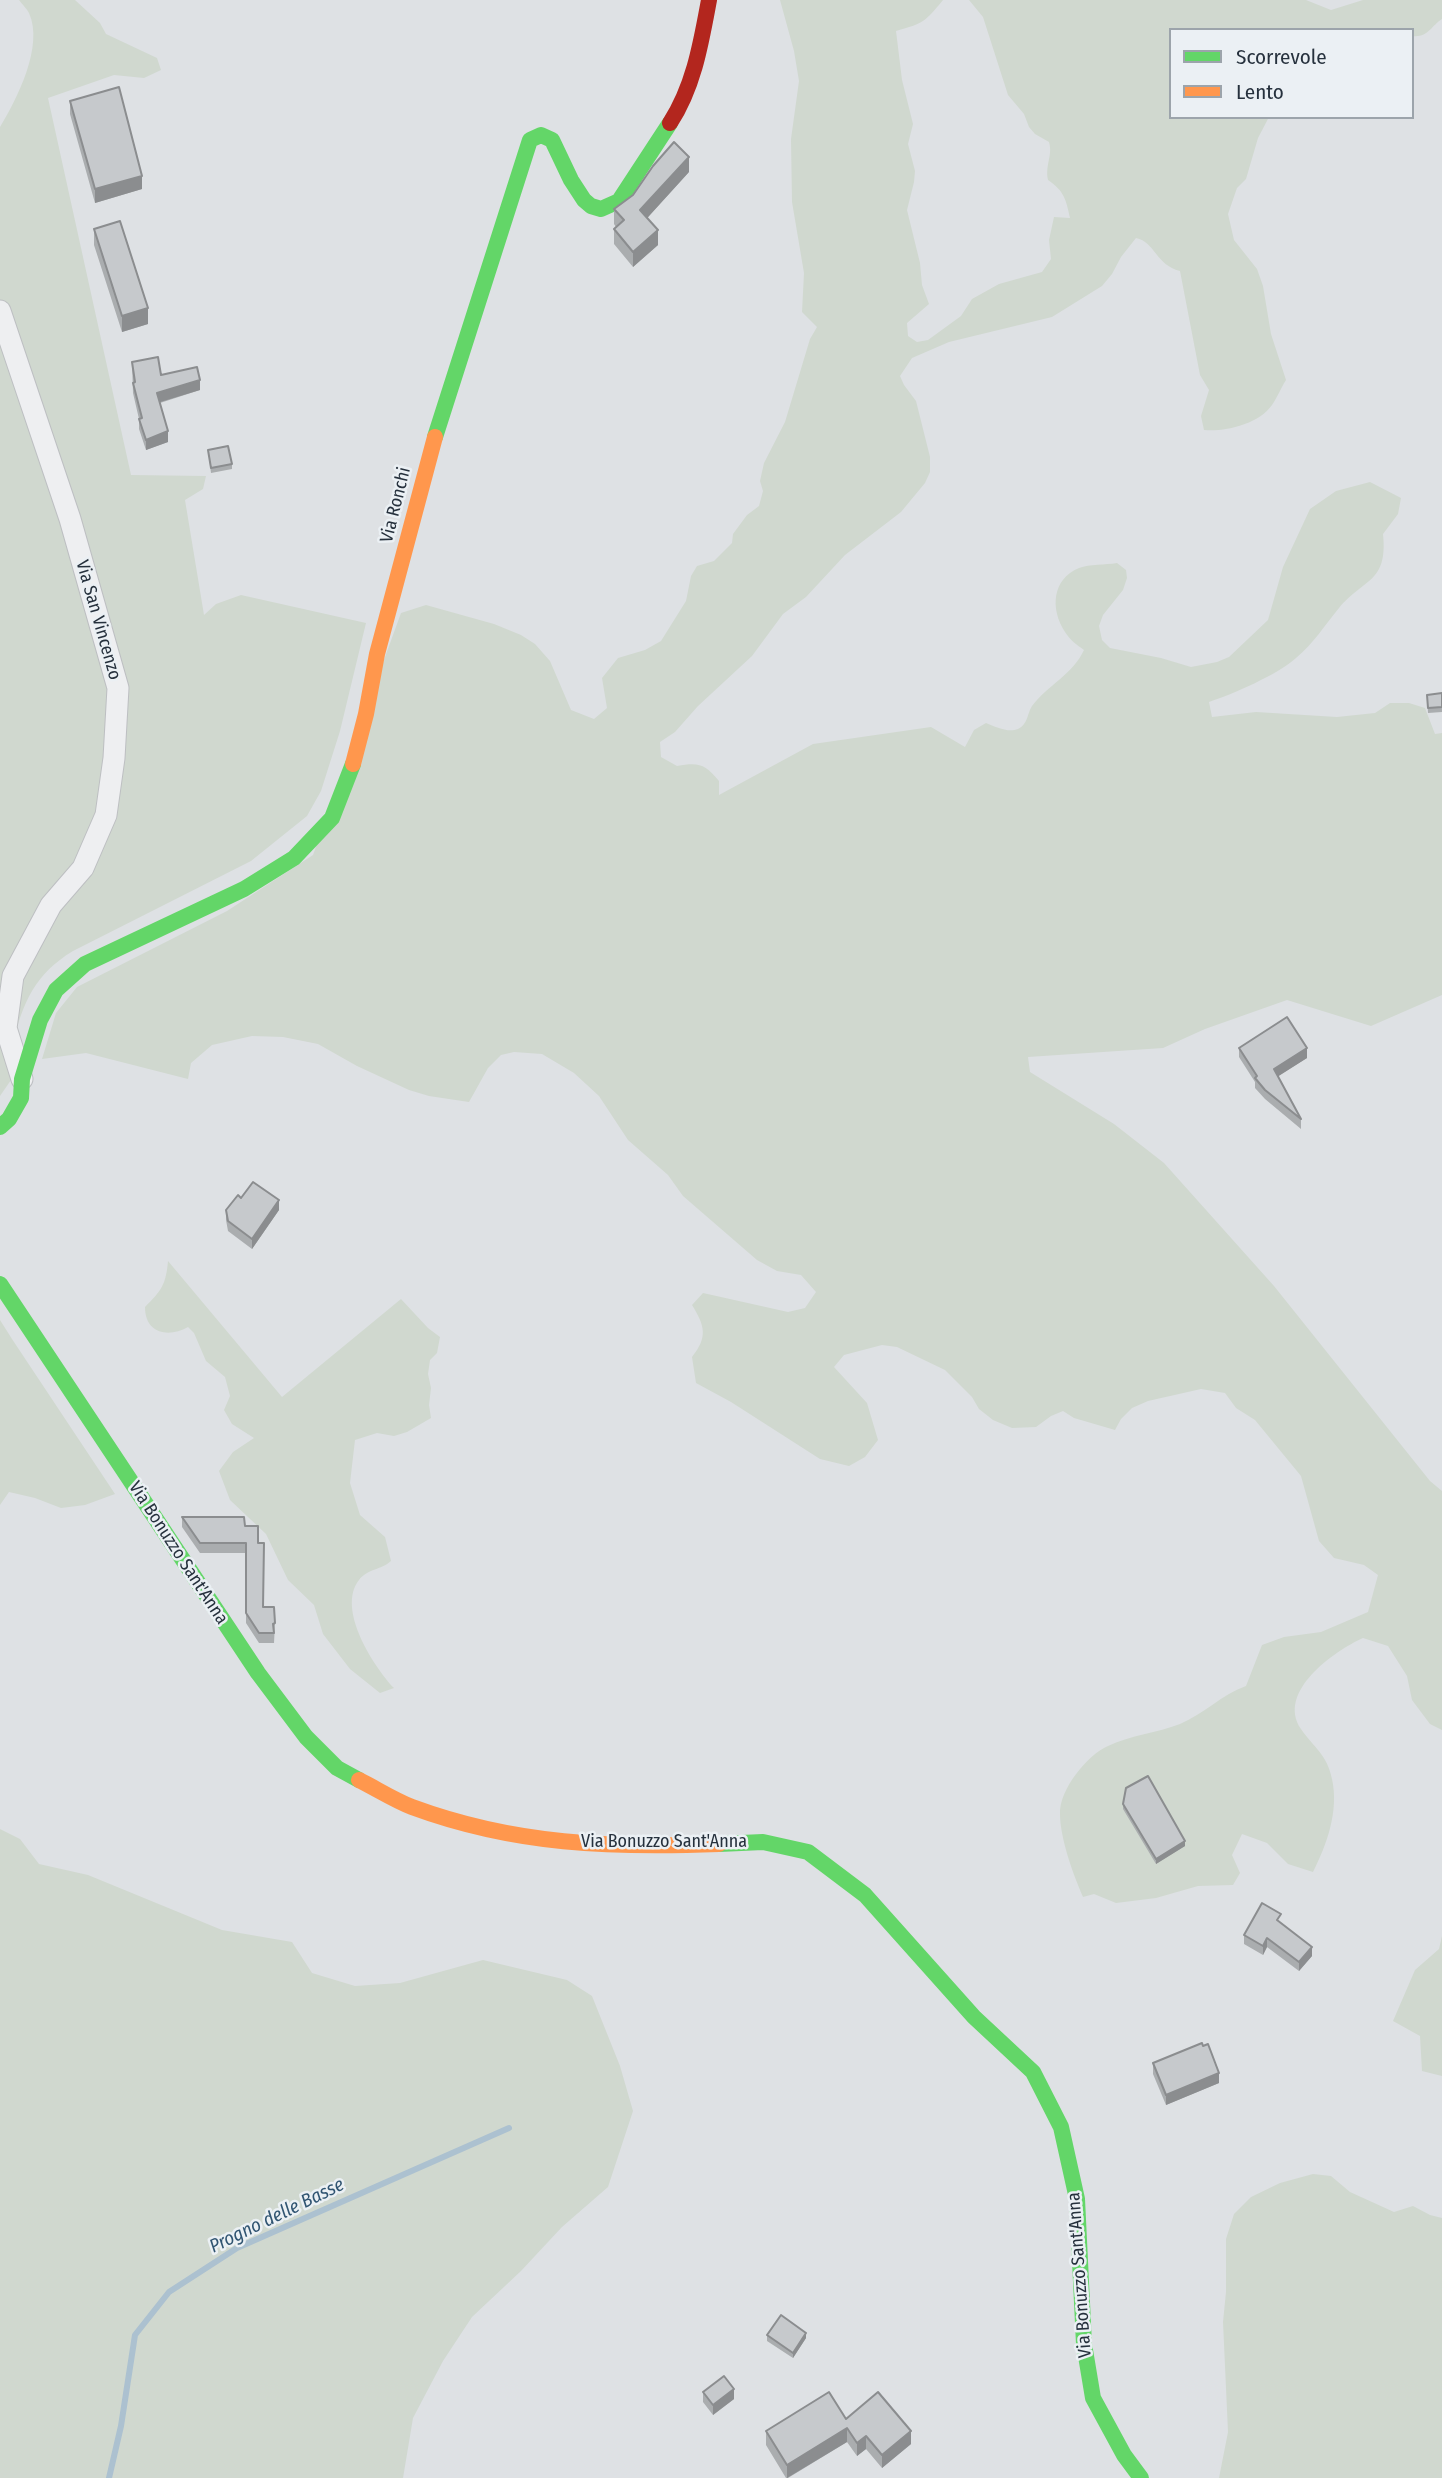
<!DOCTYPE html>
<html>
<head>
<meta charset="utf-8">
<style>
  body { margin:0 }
  #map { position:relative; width:1442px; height:2478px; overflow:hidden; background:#dee1e4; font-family:"Fira Sans Condensed",sans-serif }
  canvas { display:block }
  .legend { position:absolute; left:1169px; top:28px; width:245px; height:91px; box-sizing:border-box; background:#ebf0f4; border:2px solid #9ca4ab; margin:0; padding:9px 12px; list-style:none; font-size:21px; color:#26313d }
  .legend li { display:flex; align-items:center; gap:14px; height:35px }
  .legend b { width:35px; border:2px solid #9ca4ab }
</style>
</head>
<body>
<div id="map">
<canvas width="1442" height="2478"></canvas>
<ul class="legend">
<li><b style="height:9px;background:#63d668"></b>Scorrevole</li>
<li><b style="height:9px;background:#ff974d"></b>Lento</li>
</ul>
</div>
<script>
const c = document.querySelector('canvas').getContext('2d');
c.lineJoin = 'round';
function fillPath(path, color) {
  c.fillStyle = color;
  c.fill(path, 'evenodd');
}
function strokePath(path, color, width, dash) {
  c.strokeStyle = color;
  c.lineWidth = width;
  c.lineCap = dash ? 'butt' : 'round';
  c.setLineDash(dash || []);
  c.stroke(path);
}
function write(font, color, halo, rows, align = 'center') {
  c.font = font + ' "Fira Sans Condensed",sans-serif';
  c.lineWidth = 5;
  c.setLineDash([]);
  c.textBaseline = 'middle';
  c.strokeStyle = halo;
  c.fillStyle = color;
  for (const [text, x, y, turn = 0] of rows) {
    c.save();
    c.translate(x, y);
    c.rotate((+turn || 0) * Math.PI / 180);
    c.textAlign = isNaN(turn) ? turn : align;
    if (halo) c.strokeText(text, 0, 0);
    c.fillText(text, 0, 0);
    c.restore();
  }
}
const green = new Path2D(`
  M19,0H75L100,23L106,34L157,58L161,70L144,78L114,75L48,98L131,475L206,476L203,489L185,500L204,615L216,604L241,595L366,623L340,731L321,791L307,816L251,861L73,951C35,974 23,1002 13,1043C9,1057 6,1067 11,1080L0,1096V127C17,99 44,46 29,13C27,9 22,4 19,0Z
  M780,0H943C925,22 924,23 896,31L902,80L913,124L908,144L915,171L914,182L907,210L920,263L922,285L929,304L907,323L908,336L917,342L928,340L961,316L972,299L999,284L1042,272L1051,259L1049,240L1054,217L1070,218C1066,199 1064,191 1048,180C1045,164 1053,156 1049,142L1035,134L1029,127L1024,114L1008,95L983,17L969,0H1306L1331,10L1363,0H1442V19C1431,26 1428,38 1412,36V30H1171V117H1269L1258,138L1246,179L1237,188L1228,214L1234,240L1257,269L1263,286L1271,334L1286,380C1281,388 1277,398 1272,405C1259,424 1225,432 1204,430L1201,416L1209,390L1200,375L1180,271C1156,265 1155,242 1136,238L1121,257L1112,274L1102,286L1052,317L949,342L912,358L900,376L904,385L916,401L930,457V472L925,483L901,512L845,555L806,597L783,614L752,656L698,706L675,732L660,742L661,757L677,766C699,762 705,764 719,781V795L813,744L931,727L965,747L974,730L986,723C996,727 1008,733 1018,729C1028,724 1027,714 1032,706C1048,685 1073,674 1084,650C1077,645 1070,640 1065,632C1050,609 1052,579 1079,568C1090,564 1105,565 1117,563L1126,570L1127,578L1123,590L1103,615L1099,626L1102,640L1110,648L1161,658L1191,667L1217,662L1229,657L1268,620L1283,567L1310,509L1336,491L1370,482L1401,498L1398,514L1383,534C1388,583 1364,578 1339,608C1325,625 1313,644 1296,658C1277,675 1233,694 1209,702L1212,717L1256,712L1337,717L1375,713L1390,703H1409L1425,708L1435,734L1442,733V995L1371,1026L1287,1000L1205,1029L1163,1048L1028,1057L1030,1072L1114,1124L1164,1163L1274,1286L1430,1481L1442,1491V1730L1430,1724L1412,1700L1407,1676L1388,1646L1363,1638C1334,1651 1276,1692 1301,1729C1314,1748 1327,1754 1332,1779C1339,1811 1327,1844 1313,1872L1288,1864L1267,1843L1242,1834L1232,1855L1240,1873L1233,1885L1198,1886L1156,1898L1116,1903L1094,1894L1083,1897C1073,1874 1060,1838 1060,1814C1059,1790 1087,1755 1108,1746C1131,1735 1157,1733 1180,1724C1204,1714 1221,1695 1246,1686L1262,1645L1284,1637L1321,1632L1368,1612L1378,1575L1364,1565L1334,1558L1319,1541L1301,1476L1255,1420L1236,1408L1225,1393L1201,1389L1148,1401L1132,1408L1121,1419L1115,1430L1074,1418L1063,1411L1051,1416L1036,1427L1012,1428L993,1420L979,1409L972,1397L945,1370L897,1347L882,1345L844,1355L834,1367L867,1403L878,1440L865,1457L849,1466L820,1459L731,1402L696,1383L692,1357C708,1337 705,1326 692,1305L703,1293L788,1312L805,1308L816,1292L801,1275L777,1271L757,1260L683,1196L668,1175L628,1140L599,1096L574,1073L542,1054L514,1052L501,1055L488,1068L469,1102L429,1096L409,1090L357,1066L318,1044L283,1037L252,1036L212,1045L191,1063L188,1079L86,1053L42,1059L56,1013L77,987L227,911L313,855L401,613L426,605L494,624L521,635L535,644L550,661L571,710L594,719L607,708L602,678L618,658L645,650L661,641L686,601L691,576L697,566L714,561L732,543L733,534L747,515L759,506L763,491L760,481L764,463L785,422L810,339L817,327L802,312L804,273L792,202L791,139L799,81L794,51Z
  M168,1261L282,1397L401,1299L428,1328L440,1337L437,1353L430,1360L428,1374L431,1388L429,1405L431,1418L407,1432L394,1436L377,1433L355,1440L350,1483L360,1515L385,1537L391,1561C381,1570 367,1569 359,1580C336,1609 374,1667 394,1688L380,1693L350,1669L323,1634L314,1605L288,1580L266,1534L230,1500L219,1471L233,1452L254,1438L232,1424L224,1410L230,1396L225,1377L206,1361L194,1333L188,1327C169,1338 145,1334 145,1307C161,1291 166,1285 168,1261Z
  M0,1320L12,1339L115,1494L85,1505L61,1508L35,1498L9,1492L0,1505Z
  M0,1829L20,1839L39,1864L88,1875L222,1930L292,1942L312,1973L355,1986L400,1983L483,1960L567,1980L592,1996L620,2066L633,2111L608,2187L562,2227L521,2271L472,2317L443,2361L413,2418L403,2478H0Z
  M1442,1936V2076L1422,2071L1420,2036L1393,2021L1415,1970L1439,1949Z
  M1313,2174L1331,2176L1350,2192L1394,2212L1413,2206L1430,2215L1442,2218V2478H1219L1228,2432L1223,2322L1226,2292V2239L1234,2214L1251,2197L1280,2183Z`);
const stream = new Path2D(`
  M109,2478L121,2426L135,2335L169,2292L237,2248L509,2128`);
const street = new Path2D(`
  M0,311L70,519L118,688L114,758L106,815L83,868L51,905L13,976L6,1028L22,1079`);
const fast = new Path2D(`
  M435,437L530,140L541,135L552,140L571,180L584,200L591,206L601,209L619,201L670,123
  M0,1127L9,1119L21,1098L22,1079L40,1020L56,990L85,964L244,889L294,858L332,818L353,764
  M0,1284L258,1673L306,1737L337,1768L359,1780
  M719,1844L763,1842L808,1852L865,1895L974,2017L1033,2072L1061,2127L1077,2199L1084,2344L1093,2398L1124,2455L1141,2478`);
const slow = new Path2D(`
  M353,764L366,714L377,654L435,437
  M359,1780C377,1789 394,1800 412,1807C515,1845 611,1848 719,1844`);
const jam = new Path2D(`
  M670,123C694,86 701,43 709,0`);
const wall = new Path2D(`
  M70,101L142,189L95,203L70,114Z
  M689,172L647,218L658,245L633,267L614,244V229L616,227L614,224V209Z
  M94,229L148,324L122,332L94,245Z
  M132,362L200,390L160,403L168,442L146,450L139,429V419L133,393Z
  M208,450L232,464V469L211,473Z
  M1442,693V712L1428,713L1427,695Z
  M1239,1048L1307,1058L1278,1076L1301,1119V1129L1265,1099L1255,1088V1082L1239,1057Z
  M241,1198L279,1210L252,1249L228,1231L226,1220V1210Z
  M182,1517L245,1526L258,1543L263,1607L275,1623L274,1643H259L246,1623V1553H200L182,1527Z
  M1123,1804L1185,1846L1156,1864L1123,1809Z
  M1281,1923L1312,1956L1299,1971L1267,1947L1263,1955L1244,1944V1935Z
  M1153,2063L1219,2083L1166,2105L1153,2074Z
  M767,2335L806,2338L793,2358L767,2341Z
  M703,2392L734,2399L713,2415L703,2402Z
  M846,2419L911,2444L882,2468L866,2449L857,2456L847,2442L788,2478H786L766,2445V2431Z`);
const shadedWall = new Path2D(`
  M689,157V172L640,226V210Z
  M142,176V189L95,203V189Z
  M658,230V245L633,267V252Z
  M148,308V324L122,332V316Z
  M200,380V390L157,403V393Z
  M168,431V442L146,450V440Z
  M1307,1048V1058L1274,1079V1069Z
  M279,1200V1210L252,1249V1239Z
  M1185,1841V1846L1156,1864V1859Z
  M1267,1938V1947L1263,1955V1946Z
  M1312,1947V1956L1299,1971V1962Z
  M1219,2073V2083L1166,2105V2095Z
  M806,2333V2338L793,2358V2353Z
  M734,2389V2399L713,2415V2405Z
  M847,2428V2442L787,2478V2465Z
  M911,2431V2444L882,2468V2455Z
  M866,2436V2449L857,2456V2443Z`);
const building = new Path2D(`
  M119,87L142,176L95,189L70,101Z
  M674,142L689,157L640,210L658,230L633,252L614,229L624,220L614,209L633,195L653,166Z
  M120,221L148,308L122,316L94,229Z
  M158,357L161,375L197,367L200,380L157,393L168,431L146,440L139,419L142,418L133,383L135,382L132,362Z
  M228,446L232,464L211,468L208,450Z
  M1442,693V707L1428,708L1427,695Z
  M1287,1017L1307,1048L1274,1069L1301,1119L1265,1090L1255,1078L1257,1076L1239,1048Z
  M253,1182L279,1200L252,1239L228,1221L226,1210L238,1195L241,1198Z
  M182,1517H244L245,1526H258V1543H264L263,1607H274L275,1623L273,1624L274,1633H259L246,1613V1543H200Z
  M1148,1776L1185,1841L1156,1859L1123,1804L1126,1788Z
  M1262,1903L1281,1914L1277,1920L1312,1947L1299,1962L1267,1938L1263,1946L1244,1935Z
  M1202,2043L1203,2046L1208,2044L1219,2073L1166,2095L1153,2063Z
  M781,2315L806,2333L793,2353L767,2335Z
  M724,2376L734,2389L713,2405L703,2392Z
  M829,2392L846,2419L878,2392L911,2431L882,2455L866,2436L857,2443L847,2428L787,2465L766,2431Z`);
const streetNames = [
  ["Via Ronchi",396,505,-76],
  ["Via San Vincenzo",98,620,74],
  ["Via Bonuzzo Sant'Anna",178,1553,57],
  ["Via Bonuzzo Sant'Anna",664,1842],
  ["Via Bonuzzo Sant'Anna",1080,2275,-94]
];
const waterNames = [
  ["Progno delle Basse",277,2216,-26]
];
fillPath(green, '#d0d8cf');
strokePath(stream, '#acc1d0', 6);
strokePath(street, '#bdbfc2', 23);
strokePath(street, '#eeeff1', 21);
strokePath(fast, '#63d668', 16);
strokePath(slow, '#ff974d', 16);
strokePath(jam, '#b3261e', 16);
fillPath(wall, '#aaadaf');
fillPath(shadedWall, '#8b8d8f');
fillPath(building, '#c6c9cc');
strokePath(building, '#8b8d8f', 2);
write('18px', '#26313d', '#ebf0f4', streetNames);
write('italic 19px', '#305471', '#ebf0f4', waterNames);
</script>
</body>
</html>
